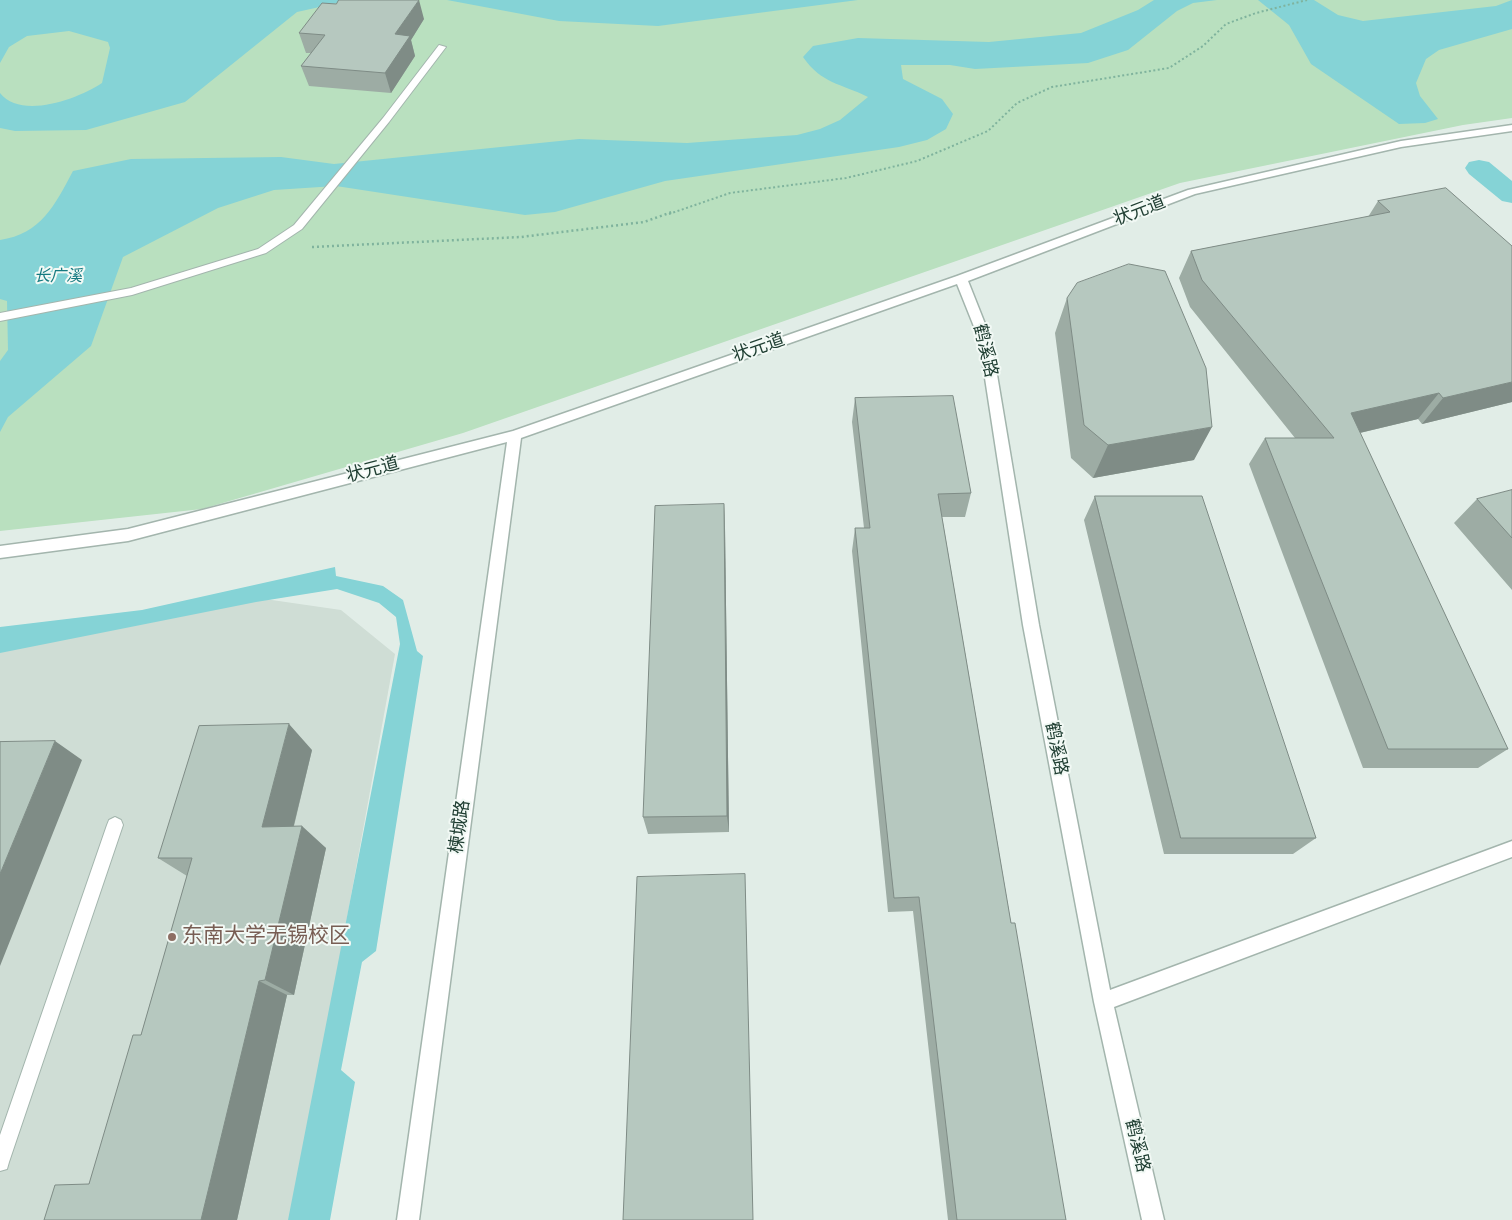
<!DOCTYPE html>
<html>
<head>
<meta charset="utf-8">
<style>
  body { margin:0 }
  canvas { display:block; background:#e1ede7 }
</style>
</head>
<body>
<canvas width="1512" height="1220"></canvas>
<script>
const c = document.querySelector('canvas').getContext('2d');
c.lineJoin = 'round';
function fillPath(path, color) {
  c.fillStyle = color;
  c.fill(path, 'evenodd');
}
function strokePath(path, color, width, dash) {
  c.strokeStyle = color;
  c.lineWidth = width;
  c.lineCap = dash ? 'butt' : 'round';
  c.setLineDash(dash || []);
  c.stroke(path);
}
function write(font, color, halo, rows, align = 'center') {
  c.font = font + ' "Source Sans 3","Noto Sans SC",sans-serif';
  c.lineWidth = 4;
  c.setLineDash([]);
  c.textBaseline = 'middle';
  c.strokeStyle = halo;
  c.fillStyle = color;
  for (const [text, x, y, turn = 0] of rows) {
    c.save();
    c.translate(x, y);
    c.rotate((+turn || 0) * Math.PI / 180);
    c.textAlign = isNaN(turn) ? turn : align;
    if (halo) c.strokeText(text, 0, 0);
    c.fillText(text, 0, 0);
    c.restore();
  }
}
const built = new Path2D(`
  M258,598L341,610L395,654L292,1220H0V646Z`);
const green = new Path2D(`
  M0,0H1512V118L1463,125L1180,183L463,433L202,509L0,531Z`);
const water = new Path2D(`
  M0,0H351L297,12L185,102L86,130L15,131L0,128V93C21,120 78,99 102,83L110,48L108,42L69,31L27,36L9,47L0,63Z
  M447,0H858L658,26L559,21Z
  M1154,0H1217L1193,3L1177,11L1128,50L1088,63L975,69L950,65H901L903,79L942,99L953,114L946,129L927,140L899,147L665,181L555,212L525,215L336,186L274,190L218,208L123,257L91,346L8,417L0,432V361L8,350L7,301L0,299V240C41,234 55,205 73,171L131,159L281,157L334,164L579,139L687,143L797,135L820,129L840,120L868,97C840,83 822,84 803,57L813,46L858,38L989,42L1081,33L1138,10Z
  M1258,0H1314L1338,15L1363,21L1496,6L1512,0V29L1439,50L1426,59L1416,83L1420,96L1438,119L1425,123L1399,124L1311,64L1289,25Z
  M335,567L336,576L383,586L403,600L417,651L423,656L376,951L362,962L341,1070L355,1082L330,1220H288L400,644L396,617L379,603L337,589L256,602L0,653V627L142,610Z`);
const canal = new Path2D(`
  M1479,160L1489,162L1512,181V203L1502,201L1469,174L1465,168L1469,162Z`);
const pathFar1 = new Path2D(`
  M669,214L730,193L846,178L917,161L988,131L1017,103L1052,87L1169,68L1203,46L1226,24L1256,13L1307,0`);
const path = new Path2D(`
  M312,247L521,237L644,222L672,212`);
const lane = new Path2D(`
  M439,45L446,47L389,122L302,229L266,253L132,295L0,321V313L131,288L258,249L294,225L383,118Z
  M115,817L121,820L123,825L9,1162L7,1169L0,1171V1135L107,825L109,820Z`);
const street = new Path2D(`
  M1512,125V131L1401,147L1195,194L968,281L991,339L1039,625L1110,990L1512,841V857L1114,1007L1164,1220H1142L1094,1002L1023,625L979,339L957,284L521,438L419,1220H397L507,442L128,541L0,558V546L128,529L513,431L957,276L1188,190L1401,141Z`);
const wall = new Path2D(`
  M424,19L411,40L415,56L391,93L309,86L301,66L311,53H306L299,33Z
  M1446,188L1512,402L1422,424L1418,419L1360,433L1508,749L1478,768H1363L1249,464L1265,438H1295L1190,307L1179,278L1191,251L1368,217L1378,201Z
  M1067,298L1194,460L1093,478L1071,458L1055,333Z
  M855,398L971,493L965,517H942L1011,923L1066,1220H948L913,911L888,912L852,551L855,528H864L852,422Z
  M1512,490V590L1454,523L1477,499Z
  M1095,496L1316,838L1293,854H1164L1084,520Z
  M724,504L725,528L729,832L648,834L643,817Z
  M312,750L294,826L326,848L294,995H287L237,1220H44L89,1184L141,1035L187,876L158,858Z`);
const shadedWall = new Path2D(`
  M419,0L424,19L411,40L415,56L391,93L385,73L395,34Z
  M1512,382V402L1422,424L1443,398Z
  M1439,393L1418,419L1334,439L1351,413Z
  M1212,427L1194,460L1093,478L1108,445Z
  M724,504L725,528L729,832L727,816Z
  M289,724L312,750L288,849L262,827Z
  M55,741L82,760L0,966V874Z
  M302,826L326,848L294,995L265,980Z
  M259,981L287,995L237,1220H201Z`);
const building = new Path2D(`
  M339,0H419L395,34L410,36L385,73L301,66L325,35L299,33L322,3L336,4Z
  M1446,188L1512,246V382L1443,398L1439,393L1351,413L1508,749H1388L1265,438H1334L1202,280L1191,251L1390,212L1378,201Z
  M1129,264L1165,271L1206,368L1212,427L1108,445L1084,425L1067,298L1077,283Z
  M953,396L971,493L938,494L1011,923H1015L1066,1220H957L919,897L894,898L855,528H870L855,398Z
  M1512,490V538L1477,499Z
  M1095,496H1202L1316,838H1181Z
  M724,504L727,816L643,817L655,506Z
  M289,724L262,827L302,826L265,980L259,981L201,1220H44L55,1185L89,1184L133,1035H141L192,858H158L199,726Z
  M55,741L0,874V742Z
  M745,874L753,1220H623L637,877Z`);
const markers = [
  [172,937,5,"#8d6e63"]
];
const farWaternames = [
  ["长广溪",58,277]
];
const streetNames = [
  ["状元道",1140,212,-21],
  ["状元道",759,349,-19],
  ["鹤溪路",984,351,77],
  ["状元道",373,471,-15],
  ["鹤溪路",1055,749,79],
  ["楝城路",461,827,-82],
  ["鹤溪路",1136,1146,77]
];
const nearEducationnames = [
  ["东南大学无锡校区",182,937]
];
fillPath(built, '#cfddd5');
fillPath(green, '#b9e0bf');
fillPath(water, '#85d3d6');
fillPath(canal, '#85d3d6');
strokePath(lane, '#a3b5ad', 2);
strokePath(street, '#a3b5ad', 3);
strokePath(pathFar1, '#7fb39d', 2, [2, 2.5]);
strokePath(path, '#7fb39d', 2.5, [2, 3]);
fillPath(lane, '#fff');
fillPath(street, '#fff');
fillPath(wall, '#9daca4');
fillPath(shadedWall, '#7f8c86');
fillPath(building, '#b6c8bf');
strokePath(building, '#7f8c86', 1);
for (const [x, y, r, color] of markers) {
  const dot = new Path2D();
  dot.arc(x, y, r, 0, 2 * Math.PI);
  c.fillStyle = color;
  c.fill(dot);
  strokePath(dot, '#f2f9f5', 2);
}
write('italic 16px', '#167a80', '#f2f9f5', farWaternames);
write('18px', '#203f33', '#f2f9f5', streetNames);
write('21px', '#785e54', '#f2f9f5', nearEducationnames, 'left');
</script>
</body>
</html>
